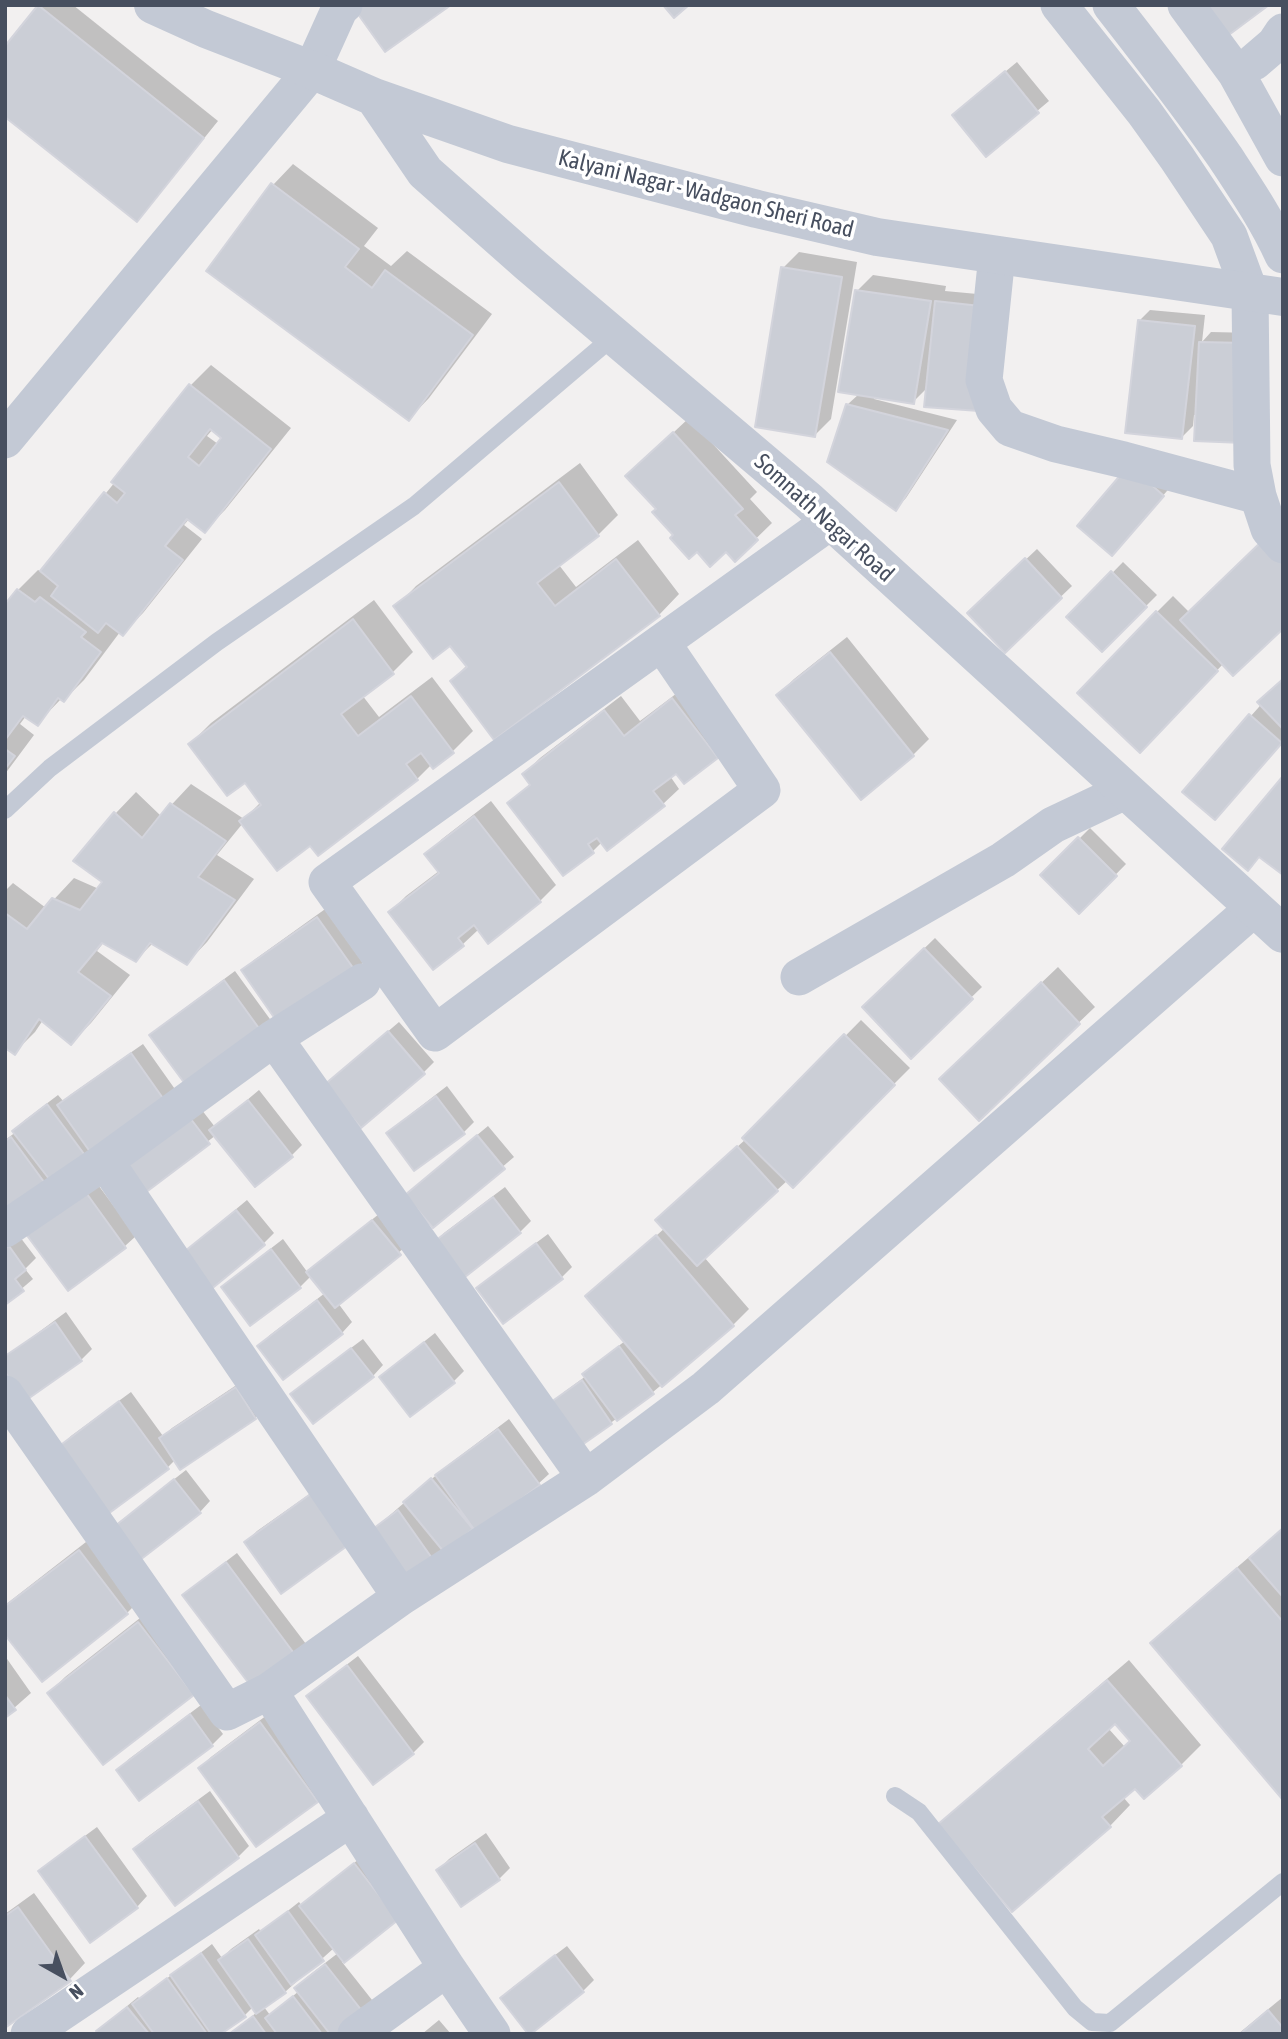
<!DOCTYPE html>
<html>
<head>
<meta charset="utf-8">
<style>
  body { margin:0 }
  #map { position:relative; width:1288px; height:2039px; overflow:hidden; background:#f2f0f0; font-family:"Asap Condensed",sans-serif }
  canvas { display:block }
  .frame { position:absolute; inset:0; border:7px solid #474f5f; pointer-events:none }
  .north { position:absolute; left:28px; top:1941px; width:70px; height:70px; -webkit-text-stroke:5px #fff; paint-order:stroke; rotate:140deg; font-size:19px; font-weight:700; line-height:28px; text-align:center; color:#474f5f }
  .north::after { content:''; display:block; margin:auto; width:24px; height:32px; background:#474f5f; clip-path:polygon(50% 0,100% 100%,50% 72%,0 100%) }
</style>
</head>
<body>
<div id="map">
<canvas width="1288" height="2039"></canvas>
<div class="frame"></div>
<div class="north">N</div>
</div>
<script>
const c = document.querySelector('canvas').getContext('2d');
c.lineJoin = 'round';
function fillPath(path, color) {
  c.fillStyle = color;
  c.fill(path, 'evenodd');
}
function strokePath(path, color, width, dash) {
  c.strokeStyle = color;
  c.lineWidth = width;
  c.lineCap = dash ? 'butt' : 'round';
  c.setLineDash(dash || []);
  c.stroke(path);
}
function write(font, color, halo, rows, align = 'center') {
  c.font = font + ' "Asap Condensed",sans-serif';
  c.lineWidth = 7;
  c.setLineDash([]);
  c.textBaseline = 'middle';
  c.strokeStyle = halo;
  c.fillStyle = color;
  for (const [text, x, y, turn = 0] of rows) {
    c.save();
    c.translate(x, y);
    c.rotate((+turn || 0) * Math.PI / 180);
    c.textAlign = isNaN(turn) ? turn : align;
    if (halo) c.strokeText(text, 0, 0);
    c.fillText(text, 0, 0);
    c.restore();
  }
}
const shadow = new Path2D(`
  M40,5H73L218,121L152,203L136,219L5,49Z
  M1017,62L1049,101L986,154L965,105Z
  M293,164L378,228L364,246L391,266L407,251L492,314L429,398L409,419L273,185Z
  M799,252L857,262L831,419L815,435L783,268Z
  M873,275L946,286L945,291L999,296L928,387L913,402L875,396L874,399L957,420L906,498L896,509L847,405L859,394L857,291Z
  M1150,310L1205,315L1202,342L1211,332L1255,333L1197,415H1194L1193,426L1182,437L1139,321Z
  M211,365L291,428L225,510L205,530L190,518L184,525L202,539L143,613L122,634L120,632L84,680L64,700L61,699L37,724L26,716L20,724L34,735L5,774V607L18,590L38,570L42,572L115,482L114,481L191,385ZM213,429L223,437L218,444L207,436Z
  M689,418L757,492L750,499L772,523L735,559L726,549L697,550L675,535L644,460Z
  M580,463L618,515L598,535L559,565L576,587L638,540L679,594L659,615L452,681L467,665L451,643L396,607L416,586Z
  M1130,466L1173,484L1122,543Z
  M1037,549L1072,586L1005,650L969,613Z
  M1123,562L1157,595L1102,650L1069,617Z
  M1173,596L1190,613L1223,664L1156,735L1157,612Z
  M374,600L413,652L393,672L362,695L379,717L432,677L473,731L452,752L432,764L417,779L310,843L243,823L217,855L254,879L207,942L187,963L153,943L136,960L104,942L97,951L130,975L91,1023L71,1043L43,1020L35,1032L15,1052L5,1046V891L13,883L46,908L74,878L99,889L105,882L75,860L116,813L136,792L161,816L191,784L244,819L261,802L245,781L190,744L211,723Z
  M847,637L929,739L913,755L778,695L794,679Z
  M1283,680V742L1226,807L1184,791Z
  M689,684L733,741L717,757L676,771L670,776L679,789L663,804L602,842L593,851L509,803L531,783L524,774L540,758L621,696L640,721Z
  M491,801L556,885L540,901L479,929L462,945L390,912L406,896L439,871L427,854L442,839Z
  M1090,828L1126,864L1079,912L1043,875Z
  M328,907L366,960L355,970L243,971L254,960Z
  M935,938L982,987L911,1056L864,1007Z
  M1058,967L1095,1007L979,1118L957,1063Z
  M235,971L275,1026L265,1036L151,1035L162,1025Z
  M861,1020L910,1068L793,1185L788,1180L704,1257L749,1309L733,1325L653,1392L583,1443L553,1402L564,1392L586,1376L584,1374L595,1364L625,1341L587,1296L665,1228L668,1209L746,1139L745,1138Z
  M399,1022L434,1062L423,1073L337,1075Z
  M143,1044L177,1092L53,1181L5,1201V1140L16,1132L15,1131L25,1120L58,1095L64,1102L70,1095Z
  M447,1086L474,1122L463,1133H388L399,1123Z
  M259,1090L302,1145L292,1155L216,1135L145,1191L198,1105L215,1127Z
  M488,1126L514,1157L433,1226L418,1184Z
  M90,1174L136,1236L125,1246L68,1289Z
  M505,1187L531,1221L520,1232L434,1244L444,1233Z
  M247,1200L274,1233L263,1244L193,1245Z
  M384,1210L410,1243L338,1303L352,1322L342,1333L260,1346L270,1335L325,1293L311,1276L300,1287H223L234,1277L283,1239L308,1273L319,1262Z
  M548,1234L572,1267L562,1277L479,1288L489,1278Z
  M20,1237L36,1258L25,1269L33,1279L5,1303V1248Z
  M66,1312L92,1349L81,1360L5,1357Z
  M435,1333L464,1371L454,1381L411,1415L381,1377L392,1367Z
  M363,1339L383,1365L373,1376L303,1384Z
  M247,1378L266,1407L255,1418L175,1460L168,1467L61,1447L71,1436L131,1392L163,1436L172,1428Z
  M509,1419L549,1474L538,1484L474,1526L433,1559L368,1534L448,1465Z
  M186,1470L210,1501L200,1512L107,1534L118,1523Z
  M328,1481L363,1530L246,1542L257,1531Z
  M1283,1528V1797L1152,1643L1172,1623Z
  M95,1535L143,1597L127,1613L42,1679L5,1632V1605Z
  M237,1553L306,1644L295,1655L185,1595L195,1585Z
  M154,1607L193,1694L49,1693L65,1677Z
  M5,1656L31,1693L5,1716Z
  M358,1656L424,1742L413,1753L374,1783L308,1696L319,1686Z
  M1129,1660L1201,1745L1181,1765L1135,1786L1123,1797L1130,1805L1110,1826L939,1825L960,1805ZM1115,1722L1132,1740L1125,1747L1108,1728Z
  M201,1705L223,1734L212,1745L140,1799L119,1770L129,1759Z
  M271,1712L328,1790L317,1800L256,1845L200,1768L211,1757Z
  M210,1791L249,1846L238,1857L175,1904L135,1849L146,1838Z
  M97,1827L147,1896L137,1907L40,1871L51,1861Z
  M486,1833L510,1868L499,1879L438,1870L449,1859Z
  M365,1854L397,1918L342,1962L376,2005L341,2034H231L257,2012L253,2007L245,2015L222,2031L225,2034H213L212,2031L209,2034H100L109,2021L138,1997L140,1999L212,1944L222,1958L231,1949L259,1929L261,1932L299,1902L302,1906ZM334,1948L338,1953L307,1977L297,1988L299,1991L270,2015L264,2007L285,1992Z
  M34,1893L85,1963L70,1979L5,2026V1914Z
  M567,1946L594,1980L583,1991L503,1998L513,1987Z
  M1283,1997V2034H1238Z
  M439,2020L451,2034H422Z`);
const building = new Path2D(`
  M38,5L204,138L137,222L5,117V46Z
  M362,5H451L385,52L355,10Z
  M663,5H689L674,18Z
  M1190,5H1269L1218,43Z
  M1005,71L1039,113L986,157L952,115Z
  M271,183L359,249L345,267L372,288L385,270L473,335L409,421L206,271Z
  M781,267L842,277L815,437L755,427Z
  M855,290L931,301L914,404L838,392Z
  M935,301L989,307L979,411L924,407Z
  M1138,320L1195,326L1182,439L1125,433Z
  M1199,342L1245,343L1244,443L1194,441Z
  M189,384L271,449L205,533L187,519L165,546L183,560L123,636L106,623L98,633L51,596L58,586L40,571L104,492L117,503L125,493L111,482ZM210,429L221,438L199,466L188,457Z
  M846,404L948,430L896,511L827,462Z
  M673,432L743,509L735,515L758,540L735,562L726,552L710,567L697,552L689,559L670,538L673,535L652,512L656,509L625,476Z
  M1129,465L1164,496L1112,556L1077,526Z
  M559,482L599,536L537,583L555,606L616,559L660,616L494,740L450,681L467,667L450,646L433,659L393,606Z
  M1263,540L1283,561V629L1233,676L1180,620Z
  M1025,558L1062,598L1005,653L967,613Z
  M1111,571L1147,607L1102,652L1066,617Z
  M17,589L35,602L40,597L86,632L81,637L101,652L64,702L58,698L38,726L23,716L5,740V604Z
  M1156,611L1218,671L1140,753L1077,693Z
  M353,619L394,674L341,714L358,736L411,696L454,753L433,769L421,753L406,764L418,780L318,856L310,846L277,871L239,821L261,805L245,783L227,796L188,744Z
  M830,652L914,756L861,800L776,695Z
  M1283,679V729L1257,702Z
  M672,698L718,758L684,784L676,774L653,791L665,806L607,851L597,838L588,844L594,853L563,876L507,803L530,785L522,774L604,710L624,736Z
  M1249,714L1282,743L1215,820L1182,792Z
  M5,749L15,756L5,769Z
  M1283,776V875L1259,857L1248,871L1222,849Z
  M170,803L226,841L198,877L235,900L187,965L150,943L136,962L102,943L78,972L111,996L71,1045L39,1019L15,1055L5,1048V913L27,929L52,898L80,910L102,882L73,861L114,812L142,838Z
  M474,816L541,902L488,944L474,925L458,938L464,946L433,970L388,912L439,873L424,854Z
  M1078,837L1117,876L1079,914L1040,875Z
  M317,917L356,972L280,1026L241,970Z
  M924,948L973,999L911,1059L862,1007Z
  M224,980L266,1038L191,1092L149,1035Z
  M1041,982L1080,1024L979,1121L939,1079Z
  M388,1031L425,1074L361,1128L324,1085Z
  M844,1034L895,1085L793,1188L742,1138Z
  M131,1053L167,1104L93,1156L57,1105Z
  M436,1096L465,1134L414,1171L386,1133Z
  M248,1100L293,1157L255,1187L209,1130Z
  M47,1104L87,1158L53,1184L12,1131Z
  M187,1114L210,1144L145,1193L122,1163Z
  M477,1135L505,1169L433,1228L405,1195Z
  M11,1137L47,1186L11,1212L5,1204V1141Z
  M737,1146L778,1191L697,1266L655,1220Z
  M79,1183L126,1248L68,1291L20,1226Z
  M493,1197L521,1233L460,1281L431,1244Z
  M236,1210L265,1245L209,1291L180,1255Z
  M372,1220L401,1255L335,1308L306,1272Z
  M656,1235L734,1326L662,1387L585,1296Z
  M536,1243L563,1279L503,1324L476,1288Z
  M9,1246L26,1270L15,1279L24,1291L5,1305V1249Z
  M271,1249L301,1288L250,1326L221,1287Z
  M317,1300L343,1334L283,1380L257,1346Z
  M55,1322L82,1361L25,1401L5,1372V1356Z
  M424,1342L455,1383L410,1417L379,1377Z
  M619,1346L654,1394L617,1421L582,1374Z
  M351,1348L374,1377L313,1424L290,1394Z
  M582,1380L612,1424L582,1445L551,1402Z
  M236,1387L256,1419L180,1470L159,1438Z
  M119,1401L169,1469L108,1514L58,1447Z
  M498,1429L540,1485L476,1532L435,1475Z
  M431,1478L473,1529L444,1552L403,1502Z
  M174,1479L201,1513L131,1567L105,1534Z
  M316,1490L354,1541L281,1594L244,1542Z
  M398,1510L434,1561L403,1583L366,1534Z
  M1283,1528V1597L1249,1558Z
  M79,1550L128,1614L42,1682L5,1635V1606Z
  M226,1562L296,1656L253,1689L182,1595Z
  M1237,1568L1283,1622V1800L1150,1643Z
  M138,1622L194,1695L103,1765L47,1693Z
  M347,1665L414,1754L373,1785L306,1696Z
  M1107,1680L1182,1766L1144,1799L1135,1789L1102,1817L1111,1827L1012,1912L937,1825ZM1115,1724L1130,1741L1103,1766L1088,1749Z
  M5,1695L16,1710L5,1718Z
  M190,1714L213,1746L139,1801L116,1770Z
  M260,1722L318,1802L256,1847L198,1768Z
  M198,1801L239,1858L175,1906L133,1849Z
  M85,1836L138,1908L90,1943L38,1871Z
  M475,1843L500,1880L461,1907L436,1870Z
  M354,1863L398,1920L344,1963L299,1906Z
  M18,1907L71,1981L5,2028V1916Z
  M288,1911L324,1961L291,1985L255,1935Z
  M248,1939L286,1993L256,2014L218,1960Z
  M201,1953L246,2017L221,2034H211L170,1975Z
  M555,1955L584,1992L531,2034H528L500,1998Z
  M325,1964L366,2016L344,2034H330L294,1988Z
  M167,1978L207,2034H154L132,2004Z
  M293,1996L322,2034H277L265,2018Z
  M127,2007L149,2034H98L96,2031Z
  M1268,2010L1283,2028V2034H1240Z
  M253,2016L266,2034H229Z`);
const service = new Path2D(`
  M5,810L50,768L217,642L414,506L614,336
  M895,1796L919,1812L1075,2008L1092,2022L1110,2023L1283,1882`);
const minor = new Path2D(`
  M1059,5L1144,112L1177,158L1229,236L1250,293L1252,465L1258,496L1269,529L1283,545
  M1111,5C1150,55 1189,105 1225,157C1246,189 1267,220 1283,255
  M1186,5L1236,73L1283,158
  M1254,62L1275,44L1283,32
  M997,255L984,380L994,409L1010,428L1056,444L1124,460L1258,496
  M5,440L312,70L340,8L344,5
  M662,643L762,790L435,1033L327,882L831,521
  M799,977L1003,860L1053,825L1125,791
  M274,1038L586,1478
  M105,1161L401,1597
  M5,1229L105,1161L274,1038L362,982
  M5,1394L227,1712L269,1691L401,1597L586,1478L706,1388L1254,908
  M269,1691L447,1968L492,2034
  M29,2034L351,1818
  M356,2034L447,1968`);
const tertiary = new Path2D(`
  M153,5L206,29L312,70L374,97L508,144L757,209L877,237L1283,297
  M374,97L425,172L529,264L809,501L1283,934`);
const streetNames = [
  ["Kalyani Nagar - Wadgaon Sheri Road",706,194,14],
  ["Somnath Nagar Road",824,518,42]
];
fillPath(shadow, '#0003');
fillPath(building, '#cbced6');
strokePath(building, '#d3d4dc', 2);
strokePath(service, '#c3c9d5', 18);
strokePath(minor, '#c3c9d5', 37);
strokePath(tertiary, '#c3c9d5', 38);
write('23px', '#474f5f', '#fff', streetNames);
</script>
</body>
</html>
